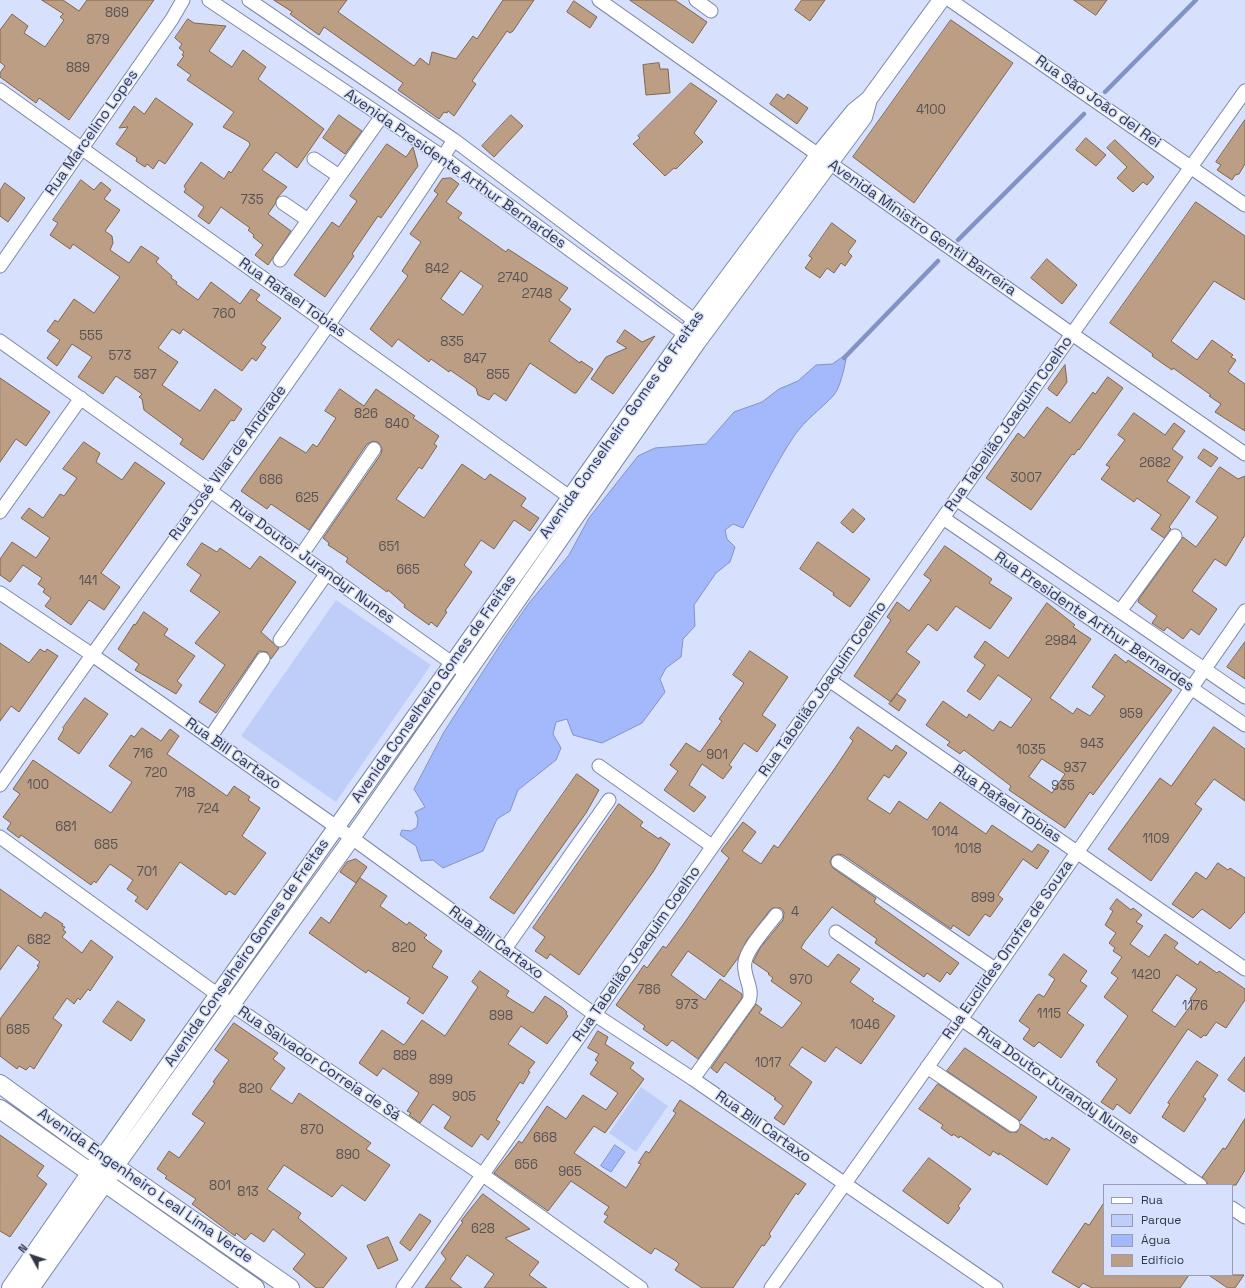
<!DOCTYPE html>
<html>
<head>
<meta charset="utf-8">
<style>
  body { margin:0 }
  #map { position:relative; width:1245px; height:1288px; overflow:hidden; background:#d7e1fd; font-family:"Space Grotesk",sans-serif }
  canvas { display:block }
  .legend { position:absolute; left:1103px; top:1184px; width:130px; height:92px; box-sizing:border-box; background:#d7e1fd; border:1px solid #969db4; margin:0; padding:5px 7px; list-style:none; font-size:12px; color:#343846 }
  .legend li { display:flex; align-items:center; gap:8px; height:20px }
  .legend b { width:20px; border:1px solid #969db4 }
  .north { position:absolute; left:12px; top:1236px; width:40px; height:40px; -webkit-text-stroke:3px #d7e1fd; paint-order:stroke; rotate:310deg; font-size:11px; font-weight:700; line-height:16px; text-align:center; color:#343846 }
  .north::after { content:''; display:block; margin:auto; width:14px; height:18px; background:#343846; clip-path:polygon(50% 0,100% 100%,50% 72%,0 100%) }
</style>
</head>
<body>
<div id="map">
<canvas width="1245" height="1288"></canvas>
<ul class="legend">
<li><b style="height:5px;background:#fff"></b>Rua</li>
<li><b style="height:11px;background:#bfcef9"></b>Parque</li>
<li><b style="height:11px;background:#a3b9fb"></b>Água</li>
<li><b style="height:11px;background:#bb9e84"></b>Edifício</li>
</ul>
<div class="north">N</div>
</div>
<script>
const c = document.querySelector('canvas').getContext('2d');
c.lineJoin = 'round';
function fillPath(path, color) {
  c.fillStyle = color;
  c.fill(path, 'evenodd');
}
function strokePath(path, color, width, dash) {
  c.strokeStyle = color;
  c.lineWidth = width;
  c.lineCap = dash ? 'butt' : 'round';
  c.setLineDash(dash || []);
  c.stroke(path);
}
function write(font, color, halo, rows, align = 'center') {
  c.font = font + ' "Space Grotesk",sans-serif';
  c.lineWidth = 3;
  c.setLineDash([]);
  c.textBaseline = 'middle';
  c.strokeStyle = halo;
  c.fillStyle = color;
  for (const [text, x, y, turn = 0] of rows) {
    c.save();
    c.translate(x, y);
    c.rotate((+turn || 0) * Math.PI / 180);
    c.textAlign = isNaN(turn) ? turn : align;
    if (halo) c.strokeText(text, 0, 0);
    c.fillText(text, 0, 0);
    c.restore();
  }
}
const green = new Path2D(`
  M336,600L431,665L336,802L241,736Z
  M641,1087L668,1106L636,1152L609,1133Z`);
const water = new Path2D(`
  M847,354C845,365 841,386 834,395C821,409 805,420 794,436C775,465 759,497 743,528L733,524L725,530L727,539L735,547L730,562L716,573L694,605L695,626L683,639L681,657L666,668L660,679L665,692L642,723L602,743L573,735L567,719L556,722L553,734L561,748L556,760L518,790L510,811L497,819L483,851L443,868L433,860L421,861L416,846L400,835L402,830L411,831L417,827L418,819L415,812L425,807L414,789L444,732L504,639L529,603L569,555L589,518L638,456L655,448L706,444L734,412L762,402L779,389L798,381L816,365L832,364Z
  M615,1145L625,1152L611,1172L601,1166Z`);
const stream = new Path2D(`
  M1105,92L1196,0
  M958,240L1084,114
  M844,358L938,261`);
const building = new Path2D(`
  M42,0H63L79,11L87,0H154L69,120L39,98L36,103L0,77V73L5,66L0,62V30L12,14L28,26L24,33L45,47L64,20L60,17L63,14Z
  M274,0H347L338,12L414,66L420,58L429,65L432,52L456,59L473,36L477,39L503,0H534L513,31L510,33L507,31L472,81L476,84L454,116L448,111L447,113L444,112L439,119L398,90L403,83L324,27L319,35L290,14L292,12Z
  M630,0H675L707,22L693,43Z
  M802,0H825L810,21L795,10Z
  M1074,0H1107L1096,15Z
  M574,1L597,17L590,28L567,12Z
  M188,19L194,23L226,26L209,51L232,67L243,50L266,67L258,79L324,129L297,168L276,152L262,170L287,187L277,198L275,204L268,214L291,231L268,265L255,255L263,245L253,237L254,235L248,230L250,228L221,207L209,224L198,216L204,207L184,192L186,189L184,186L201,162L224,179L229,171L231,173L250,145L249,142L223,127L234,112L187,80L191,75L177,65L184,56L182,55L184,52L179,48L182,44L175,38Z
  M951,20L1013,63L914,203L853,157Z
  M659,63L660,69H668L670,93L646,95L643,65Z
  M691,83L717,101L694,133L703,142L676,169L674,168L665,176L633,144L640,138L638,136Z
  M777,94L784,99L788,94L808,108L797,124L770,104Z
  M156,98L193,124L165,164L159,160L153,169L147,164L145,167L136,161L137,158L116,144L128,127L119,128L134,106L144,114Z
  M339,115L362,131L345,154L323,138Z
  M511,115L523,126L494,157L482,146Z
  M1245,120V164L1239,174L1235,175L1232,180L1217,170L1221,165L1216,162Z
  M1086,138L1106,155L1096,166L1076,150Z
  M1115,140L1154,177L1147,185L1143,182L1133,192L1117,178L1127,167L1107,148Z
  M387,144L406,157L413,147L418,166L381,218L378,216L352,254L354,256L325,297L294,275L332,222L339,227L357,201L350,196Z
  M451,178L459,184L446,202L462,213L458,218L506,252L508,249L568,288L559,300L571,309L549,341L580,363L581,361L593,369L576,393H574L530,363L506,401L494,393L489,400L478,395L476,388L450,370L449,372L431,359L429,362L398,339L392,347L370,329L408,276L402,271L421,242L410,234L438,194L434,191L442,179ZM461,271L483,286L463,315L441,299Z
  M81,180L94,190L101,182L111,190L104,199L120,210L105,231L112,236L113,243L110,250L129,263L141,246L159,258L156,262L172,276L171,278L177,282L176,284L198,300L211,282L240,304L251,289L260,295L256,300L281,318L261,344L266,347L256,361L252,358L242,371L183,329L180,334L172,329L158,348L178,362L162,385L200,411L215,389L242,409L234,421L231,420L203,460L180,444L183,439L144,410L142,399L139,397L142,394L116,376L103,394L78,377L92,357L72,344L57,366L47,358L60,340L47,331L55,320L58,322L74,299L94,313L120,277L73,244L70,249L50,235L58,223L53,220Z
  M5,183L25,198L8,222L0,216V191Z
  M1196,202L1245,236V300L1214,281L1171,341L1197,360L1212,340L1233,355L1231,357L1236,360L1228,372L1245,384V431L1215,412L1221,404L1209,396L1211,395L1173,368L1172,370L1152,356L1153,354L1110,323Z
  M832,223L856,241L848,252L852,256L845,266L841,263L834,273L827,268L820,278L805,268L812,258L809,256Z
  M1047,259L1077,285L1062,304L1031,278Z
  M625,330L642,342L655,336L613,394L591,379L606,357L627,348L617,342Z
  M1065,365L1067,382L1057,396L1048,389Z
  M1108,377L1123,388L1079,450L1078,449L1074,455L1072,454L1031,510L986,478L1018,433L1024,438L1047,407L1070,423L1093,392L1095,394Z
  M0,378L50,412L26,446L16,439L0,462Z
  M340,389L364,406L376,389L415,416L413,418L439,436L434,444L437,446L422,469L419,467L396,499L424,518L462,464L485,480L490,474L526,498L521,506L539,518L530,531L514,520L494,549L481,540L464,565L472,572L445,611L447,612L437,627L431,622L429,625L404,607L405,605L388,590L387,592L346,562L348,558L328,545L329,543L323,538L381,454L382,449L379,443L374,441L367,444L309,530L271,504L267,509L241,491L280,437L306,453L313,444L317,447L336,418L325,411Z
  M1134,413L1165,435L1174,423L1185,431L1172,449L1183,457L1167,481L1190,497L1169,527L1171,529L1164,538L1151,529L1161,515L1137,498L1134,502L1101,479L1110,467L1106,465L1125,440L1118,435Z
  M84,442L100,453L96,462L122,480L135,462L165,483L101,573L120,587L104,610L89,600L71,625L45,606L51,598L43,592L45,589L38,584L42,578L23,565L10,582L0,575V559L12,542L36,558L50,538L21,518L29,508L43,518L60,494L64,496L77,478L63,469Z
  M1204,449L1218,458L1211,467L1198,458Z
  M1220,467L1238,479L1245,476V535L1226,566L1215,559L1192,591L1217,609L1199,635L1191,629L1183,639L1167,627L1164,631L1152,623L1157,616L1138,602L1139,599L1183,537L1196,547L1218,517L1196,502Z
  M853,509L865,519L853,533L841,523Z
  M818,542L870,579L850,607L833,595L834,593L800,569Z
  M202,543L217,552L220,548L250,569L260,556L296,582L261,632L279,648L271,659L267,652L259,651L216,713L199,702L225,665L195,643L220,612L190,591L201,575L187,565Z
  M945,546L992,579L989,583L1012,598L990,629L956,606L937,631L928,624L906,652L920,662L891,702L854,676L891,620L887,617L897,602L909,611L931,580L924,575Z
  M1047,603L1075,625L1073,627L1091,639L1050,698L1073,714L1077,708L1090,716L1105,696L1092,687L1115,654L1126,663L1128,660L1172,690L1093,795L1090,792L1065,828L1009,790L1011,786L964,750L960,754L947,745L950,742L926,725L943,701L967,718L969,714L993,731L1000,721L1011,728L1032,699L998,675L980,700L967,691L985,665L974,657L985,641L1008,658ZM1042,759L1065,774L1052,793L1029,777Z
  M144,612L168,629L164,635L195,656L177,681L182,685L176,694L135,670L139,664L118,649L134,624L135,625Z
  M1245,642V679L1227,667Z
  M0,643L29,663L40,649L45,652L47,649L58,656L19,712L11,706L0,721Z
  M750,651L788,677L762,715L776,725L757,752L744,743L729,765L732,767L723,779L702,764L689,785L706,797L694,812L664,790L678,771L670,765L686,743L700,752L722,721L719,719L744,683L733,675Z
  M897,694L906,700L899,711L889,704Z
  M85,698L108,714L79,754L58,739L64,729L63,728Z
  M858,727L892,751L896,745L907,753L889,778L884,775L867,799L890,814L899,801L927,820L940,802L986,834L992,825L1032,852L1038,844L1049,851L1037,869L1023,859L998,895L1003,899L990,917L985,914L969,936L953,925L951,929L843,855L838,854L832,857L830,862L833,868L876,898L874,902L959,963L950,975L947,972L940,982L927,973L924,977L875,943L877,939L832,907L805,941L801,948L828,967L838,954L860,969L850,982L874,999L872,1001L895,1016L861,1064L836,1047L825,1062L802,1047L789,1065L812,1082L784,1125L774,1118L783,1106L774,1099L776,1098L725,1062L717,1073L711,1068L756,1004L762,1009L759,1013L782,1028L802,1003L771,981L773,978L768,974L769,973L753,962L760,948L783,920L784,912L781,908H773L770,910L747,940L738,958L724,977L688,951L671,975L705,1000L720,979L742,994V998L698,1059L672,1040L667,1046L643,1029L645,1026L616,1005L644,965L647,968L663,946L666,948L685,922L729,858L721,851L743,822L756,832L742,851L761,864L774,845L778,848L835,768L853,741L850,738Z
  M1214,727L1245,749V801L1214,779L1195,804L1202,809L1151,881L1108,849L1160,778L1171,786Z
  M142,728L161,741L170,729L179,736L167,754L227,796L234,786L250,797L248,800L260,808L242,836L266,853L235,895L229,891L226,895L180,862L147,910L135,901L138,897L127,889L133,880L110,864L96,883L94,881L91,885L21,835L19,838L7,829L11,823L3,817L20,794L13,789L33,760L111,813L132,782L109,766L131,735L134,737Z
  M577,774L599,790L586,813L514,914L490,898Z
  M619,804L643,822L640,826L659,839L660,837L670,844L653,872L579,975L550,954L547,959L535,951L545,937L533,928Z
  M356,859L367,867L356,883L340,872L347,862Z
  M1218,863L1228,870L1230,868L1245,878V912L1230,929L1202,909L1193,918L1172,904L1196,872L1206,879Z
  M360,878L387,896L380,906L407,925L409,922L427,935L424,938L442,951L432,967L448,977L423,1014L407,1003L410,998L368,970L366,973L309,933L321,917L329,923Z
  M0,889L41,918L45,912L63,924L62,926L65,927L63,930L66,932L62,937L82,953L91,940L113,957L90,991L88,989L80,1000L78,998L74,1004L67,998L53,1018L62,1025L34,1069L30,1066L26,1070L19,1066L17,1069L0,1056V1019L39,967L37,966L40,962L18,945L0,970Z
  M1117,899L1131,910L1133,908L1142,915L1136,922L1143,926L1130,944L1149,957L1165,934L1178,943L1174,948L1198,965L1200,961L1217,973L1219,971L1245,989V1000L1226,1028L1216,1022L1206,1036L1204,1035L1201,1038L1188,1029L1130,1114L1117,1104L1113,1110L1101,1102L1117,1079L1098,1065L1099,1064L1096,1062L1128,1016L1104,997L1118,978L1111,973L1122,957L1113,951L1115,948L1109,943L1116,933L1105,925L1113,911L1110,909ZM1177,975L1197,989L1190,999L1194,1001L1175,1027L1152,1011Z
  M1064,954L1087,971L1080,981L1087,986L1067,1013L1084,1025L1061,1058L1039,1042L1034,1047L1023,1039L1030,1029L1019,1021L1036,996L1039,994L1044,997L1055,979L1049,975Z
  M480,971L509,991L506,996L533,1013L545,996L563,1008L567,1012L566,1014L568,1016L547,1044L521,1026L508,1044L535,1062L528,1071L530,1072L523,1084L520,1082L496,1120L500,1122L488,1140L481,1134L472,1147L444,1128L451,1117L433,1104L420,1123L409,1115L411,1113L407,1111L419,1093L383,1068L377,1076L359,1063L382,1030L404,1045L422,1020L445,1036L478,987L472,982Z
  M118,1001L145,1020L131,1041L103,1022Z
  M234,1023L278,1053L273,1059L285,1068L270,1089L292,1104L299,1093L371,1143L366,1149L390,1165L365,1201L342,1185L332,1197L284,1165L267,1189L301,1213L298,1218L347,1258L323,1288H316L293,1269L305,1254L273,1229L264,1242L251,1233L245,1240L236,1233L235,1236L192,1204L196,1199L165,1178L167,1176L157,1169L169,1151L179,1158L205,1123L192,1114L215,1083L213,1082L229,1060L215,1050Z
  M598,1031L608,1037L605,1044L634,1063L630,1068L644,1079L605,1133L594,1126L574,1153L626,1188L641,1164L638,1163L646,1151L649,1153L676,1113L673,1111L680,1100L806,1184L798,1195L796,1193L769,1234L771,1236L764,1246L762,1245L733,1288H702L675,1270L679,1264L676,1261L655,1248L651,1254L604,1222L608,1216L604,1214L609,1207L571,1181L548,1211L494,1173L519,1141L522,1143L547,1106L566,1119L583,1095L606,1110L618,1093L590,1074L598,1062L595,1060L599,1054L588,1048Z
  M965,1048L1037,1097L1020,1121L947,1071Z
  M1245,1057V1092L1228,1080Z
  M1197,1061L1218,1075L1203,1097L1206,1099L1184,1132L1162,1117L1170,1104L1168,1103Z
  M938,1084L1009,1132H1017L1021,1124L1045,1140L1046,1138L1050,1141L1052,1137L1070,1149L1047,1185L999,1153V1155L993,1151L990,1156L960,1136L959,1138L953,1134L952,1136L941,1128L943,1125L919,1109Z
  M1245,1119V1170L1236,1185H1209L1202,1177L1223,1148L1225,1149Z
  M0,1135L44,1166L37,1176L47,1184L10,1237L0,1231Z
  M929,1158L971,1189L958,1206L960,1208L948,1224L903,1191Z
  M483,1194L530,1229L505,1238L539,1262L529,1275L547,1288H484L494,1274L467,1255L450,1279L462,1288H425L446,1259L441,1253L463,1222L461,1221L468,1212Z
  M1104,1203V1275H1189L1180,1288H1092L1083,1283L1079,1288L1052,1272L1085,1223L1089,1225Z
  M420,1214L431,1221L410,1251L400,1243Z
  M388,1237L398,1260L378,1269L367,1246Z
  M1209,1275H1244L1235,1288H1228Z`);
const minor = new Path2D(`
  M209,0L443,157L693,340
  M249,0L454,140L702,326
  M599,0L1072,334L1245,454
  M696,0L711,11
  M950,0L1245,205
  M0,90L578,503
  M314,159L339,176
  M283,203L308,220
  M280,260L382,116
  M0,266L172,19L183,0
  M0,341L466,673
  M956,499L1245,697
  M0,512L81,398
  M943,518L1245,725
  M302,554L374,449
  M0,593L91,654L352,838L594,1014L693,1079L996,1288
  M1121,610L1175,536
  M280,640L327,573
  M829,680L1245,969
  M210,738L263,659
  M599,766L712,846
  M0,785C150,570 310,360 454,140
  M0,837L232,1005L483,1175L641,1288
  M838,862L995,969
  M836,932L1200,1185
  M505,949L609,800
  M927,1067L1013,1125
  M693,1079L749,1001C754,988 742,975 745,962C747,948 768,926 776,915
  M1232,1208L1245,1217
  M403,1288L1072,334L1245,91
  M771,1288L962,1018L1245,611`);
const tertiary = new Path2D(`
  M102,1158L695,321L819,154L854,111L869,99L941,0
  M115,1167L352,838L697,343L864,117L869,99`);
const secondary = new Path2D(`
  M0,1084L91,1150L290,1288
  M0,1109L255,1288
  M11,1288L97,1164
  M30,1288L111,1173`);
const numberNames = [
  ["869",117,13],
  ["879",98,40],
  ["889",78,68],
  ["4100",931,110],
  ["735",252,200],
  ["842",437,269],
  ["2740",513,278],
  ["2748",537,294],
  ["760",224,314],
  ["555",91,336],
  ["835",452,342],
  ["573",120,356],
  ["847",475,359],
  ["587",145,375],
  ["855",498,375],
  ["826",366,414],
  ["840",397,424],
  ["2682",1155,463],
  ["3007",1026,478],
  ["686",271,480],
  ["625",307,498],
  ["651",389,547],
  ["665",408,570],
  ["141",88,581],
  ["2984",1061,641],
  ["959",1131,714],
  ["943",1092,744],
  ["1035",1031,750],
  ["716",143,754],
  ["901",717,755],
  ["937",1075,768],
  ["720",156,773],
  ["100",38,785],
  ["935",1063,786],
  ["718",185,793],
  ["724",208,809],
  ["681",66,827],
  ["1014",945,832],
  ["1109",1156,839],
  ["685",106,845],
  ["1018",968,849],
  ["701",147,872],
  ["899",983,898],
  ["4",795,912],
  ["682",39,940],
  ["820",404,948],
  ["1420",1146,975],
  ["970",801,980],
  ["786",649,990],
  ["973",687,1005],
  ["1176",1195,1006],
  ["1115",1049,1014],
  ["898",501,1016],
  ["1046",865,1025],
  ["685",18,1030],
  ["889",405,1056],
  ["1017",768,1063],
  ["899",441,1080],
  ["820",251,1089],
  ["905",464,1097],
  ["870",312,1130],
  ["668",545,1138],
  ["890",348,1155],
  ["656",526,1165],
  ["965",570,1172],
  ["801",220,1186],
  ["813",248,1192],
  ["628",483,1229]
];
const streetNames = [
  ["Rua São João del Rei",1098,102,35],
  ["Rua Marcelino Lopes",92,133,-55],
  ["Avenida Presidente Arthur Bernardes",455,169,35],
  ["Avenida Ministro Gentil Barreira",922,228,35],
  ["Rua Rafael Tobias",292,298,35],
  ["Rua Tabelião Joaquim Coelho",1009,424,-55],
  ["Avenida Conselheiro Gomes de Freitas",622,425,-55],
  ["Rua José Vilar de Andrade",228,463,-54],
  ["Rua Doutor Jurandyr Nunes",312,562,36],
  ["Rua Presidente Arthur Bernardes",1094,622,34],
  ["Avenida Conselheiro Gomes de Freitas",434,689,-55],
  ["Rua Tabelião Joaquim Coelho",823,689,-55],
  ["Rua Bill Cartaxo",233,754,35],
  ["Rua Rafael Tobias",1007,804,34],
  ["Rua Bill Cartaxo",496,943,36],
  ["Rua Euclides Onofre de Souza",1008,950,-55],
  ["Avenida Conselheiro Gomes de Freitas",247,953,-55],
  ["Rua Tabelião Joaquim Coelho",637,954,-55],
  ["Rua Salvador Correia de Sá",319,1064,34],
  ["Rua Doutor Jurandy Nunes",1058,1086,35],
  ["Rua Bill Cartaxo",763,1127,35],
  ["Avenida Engenheiro Leal Lima Verde",145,1186,35]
];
fillPath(green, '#bfcef9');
fillPath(water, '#a3b9fb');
strokePath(water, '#8292c5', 1);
strokePath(stream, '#8292c5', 4.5);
fillPath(building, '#bb9e84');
strokePath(building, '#81654d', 1);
strokePath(minor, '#7d88a8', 15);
strokePath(tertiary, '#7d88a8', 18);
strokePath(secondary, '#7d88a8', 20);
strokePath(minor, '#fff', 13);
strokePath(tertiary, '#fff', 16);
strokePath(secondary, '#fff', 18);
write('13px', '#565256', null, numberNames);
write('15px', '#343846', '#d7e1fd', streetNames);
</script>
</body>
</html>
